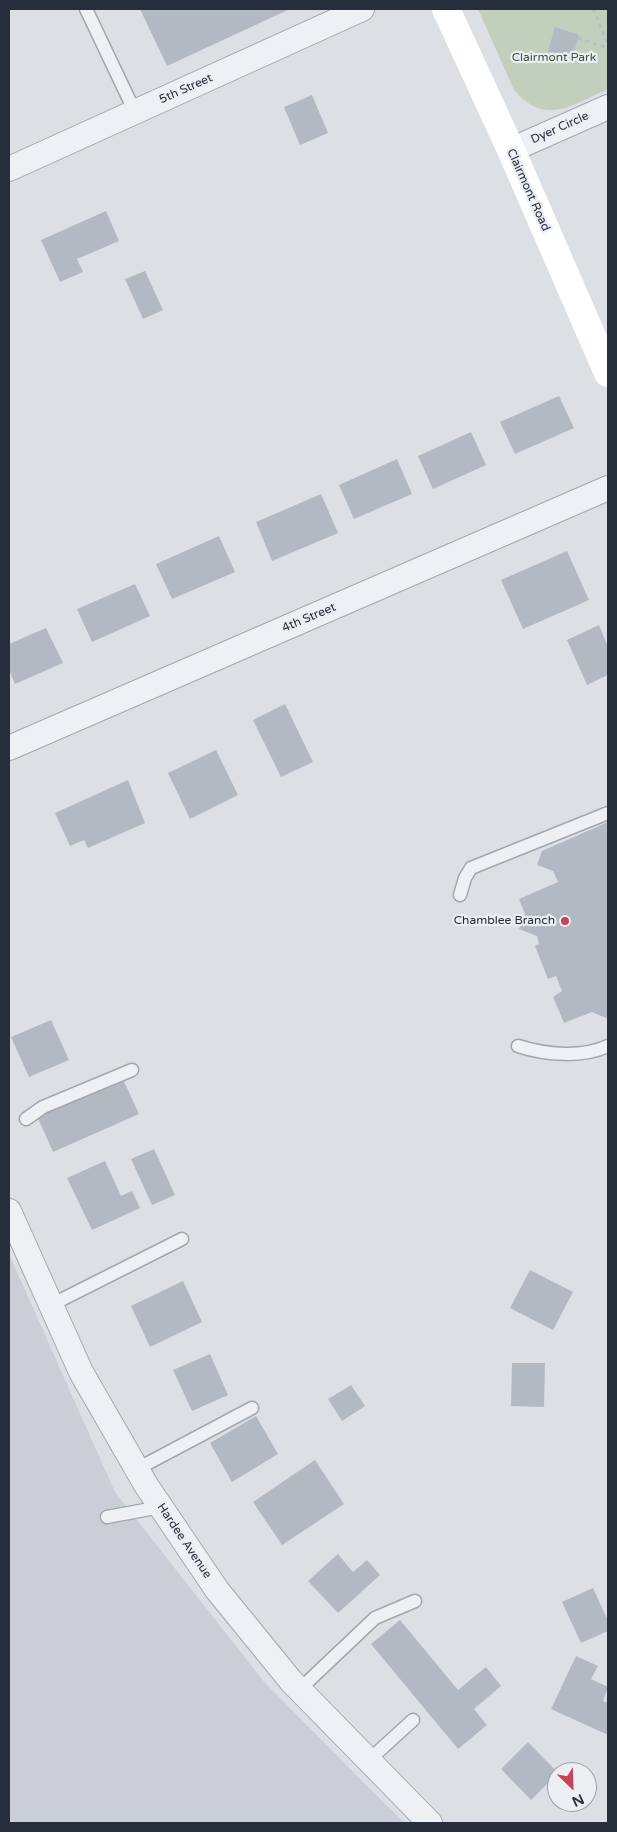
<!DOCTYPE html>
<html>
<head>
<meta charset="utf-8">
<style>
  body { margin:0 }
  #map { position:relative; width:617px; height:1832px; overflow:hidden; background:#dce0e5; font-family:"Varela Round",sans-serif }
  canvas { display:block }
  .frame { position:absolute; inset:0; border:10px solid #262e3b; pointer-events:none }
  .north { position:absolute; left:547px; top:1762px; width:50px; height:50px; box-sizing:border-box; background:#ebeff3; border:1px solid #9ca2a9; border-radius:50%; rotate:156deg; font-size:14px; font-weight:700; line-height:20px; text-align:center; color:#262e3b }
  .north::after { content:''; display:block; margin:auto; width:18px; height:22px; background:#c84359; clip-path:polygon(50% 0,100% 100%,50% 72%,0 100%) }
</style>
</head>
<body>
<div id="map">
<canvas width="617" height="1832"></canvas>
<div class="frame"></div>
<div class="north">N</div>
</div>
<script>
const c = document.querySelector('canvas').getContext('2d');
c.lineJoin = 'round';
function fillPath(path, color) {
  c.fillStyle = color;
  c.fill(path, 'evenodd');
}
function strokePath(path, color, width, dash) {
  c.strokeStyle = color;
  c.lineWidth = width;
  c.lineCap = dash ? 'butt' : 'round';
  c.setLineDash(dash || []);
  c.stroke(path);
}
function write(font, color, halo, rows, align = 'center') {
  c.font = font + ' "Varela Round",sans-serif';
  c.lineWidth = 4.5;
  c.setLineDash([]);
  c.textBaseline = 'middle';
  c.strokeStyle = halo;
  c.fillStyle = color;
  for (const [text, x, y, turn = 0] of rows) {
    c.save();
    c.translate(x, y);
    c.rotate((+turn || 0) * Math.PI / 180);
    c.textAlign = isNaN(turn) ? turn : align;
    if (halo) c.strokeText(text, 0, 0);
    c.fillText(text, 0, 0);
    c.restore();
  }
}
const built = new Path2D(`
  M9,1254L115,1492L265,1683L404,1823H9Z`);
const green = new Path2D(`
  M478,9H608V89C571,105 546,127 514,90Z`);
const building = new Path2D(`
  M140,9H290L167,66Z
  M555,27L579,35L572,58L548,51Z
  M312,95L328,133L300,145L284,107Z
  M106,211L119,241L77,259L83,272L60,282L41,240Z
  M145,271L163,310L143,319L125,279Z
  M559,396L574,428L515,454L500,422Z
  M471,432L486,465L433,489L418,456Z
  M397,459L412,494L354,519L339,485Z
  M321,494L338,533L272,561L256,522Z
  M219,536L235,572L172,599L156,564Z
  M567,551L589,600L523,629L501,580Z
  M135,584L150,616L92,642L77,609Z
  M599,625L608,647V675L587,685L567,640Z
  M46,628L63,663L15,684L9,670V644Z
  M285,704L313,762L281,777L253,720Z
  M216,750L238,795L190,819L168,773Z
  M128,780L145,823L88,848L84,840L70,846L55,813Z
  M608,822V1019L592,1012L564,1023L553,997L562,991L556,976L548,979L535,946L539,944L537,936L519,929L525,914L519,899L558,882L553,871L537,865L542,851Z
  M51,1020L69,1060L29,1077L11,1037Z
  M122,1077L139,1114L53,1152L37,1116Z
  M154,1149L175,1195L152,1205L131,1159Z
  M105,1161L121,1196L132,1191L140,1208L92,1230L67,1178Z
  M530,1270L573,1292L553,1330L510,1308Z
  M183,1281L202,1322L150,1347L131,1306Z
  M210,1354L228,1395L192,1411L173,1370Z
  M512,1363H545L544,1407L511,1406Z
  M351,1385L365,1406L342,1421L328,1399Z
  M256,1416L278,1454L232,1482L210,1443Z
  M315,1460L344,1504L282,1545L253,1502Z
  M338,1554L353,1572L367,1560L380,1575L338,1613L308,1581Z
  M593,1588L608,1621V1631L581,1643L562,1602Z
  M400,1620L458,1690L486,1667L501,1686L474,1709L487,1725L458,1749L371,1644Z
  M576,1656L598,1666L591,1679L608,1687L603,1701L608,1703V1735L551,1709Z
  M528,1742L557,1772V1774L531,1800L501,1769Z`);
const path = new Path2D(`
  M593,9L608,45
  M578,38L608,48`);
const lane = new Path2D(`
  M86,9L135,112
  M460,895L465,878L471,868L608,813
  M518,1046C546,1055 582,1058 608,1046
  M26,1119L43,1107L132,1070
  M51,1305L182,1239
  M137,1469L252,1408
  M107,1517L161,1507
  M299,1690L375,1618L415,1601
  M368,1761L413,1720`);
const street = new Path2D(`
  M511,150L608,107
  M9,169L362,9
  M9,748L608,488
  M9,1211L81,1372L146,1485L217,1590L291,1681L430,1823`);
const secondary = new Path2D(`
  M446,9L511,150L608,373`);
const markers = [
  [565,921,5,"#c84359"]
];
const parkNames = [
  ["Clairmont Park",554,58]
];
const streetNames = [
  ["5th Street",186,89,-24],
  ["Dyer Circle",560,128,-24],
  ["Clairmont Road",528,190,66],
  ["4th Street",309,618,-23],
  ["Hardee Avenue",184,1541,56]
];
const poiNames = [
  ["Chamblee Branch",555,921]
];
fillPath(built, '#cacfd7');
fillPath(green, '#c2cfbd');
fillPath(building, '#b3b9c2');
strokePath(lane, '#a2a7af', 15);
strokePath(street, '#a2a7af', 26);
strokePath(path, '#babec4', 3, [4, 4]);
strokePath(lane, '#eef0f4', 12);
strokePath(street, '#eef0f4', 24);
strokePath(secondary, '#fff', 28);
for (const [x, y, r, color] of markers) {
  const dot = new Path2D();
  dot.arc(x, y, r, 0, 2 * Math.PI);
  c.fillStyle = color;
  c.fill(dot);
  strokePath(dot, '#ebeff3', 2);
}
write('12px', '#3b5634', '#ebeff3', parkNames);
write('12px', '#262e3b', '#ebeff3', streetNames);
write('12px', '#262e3b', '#ebeff3', poiNames, 'right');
</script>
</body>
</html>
